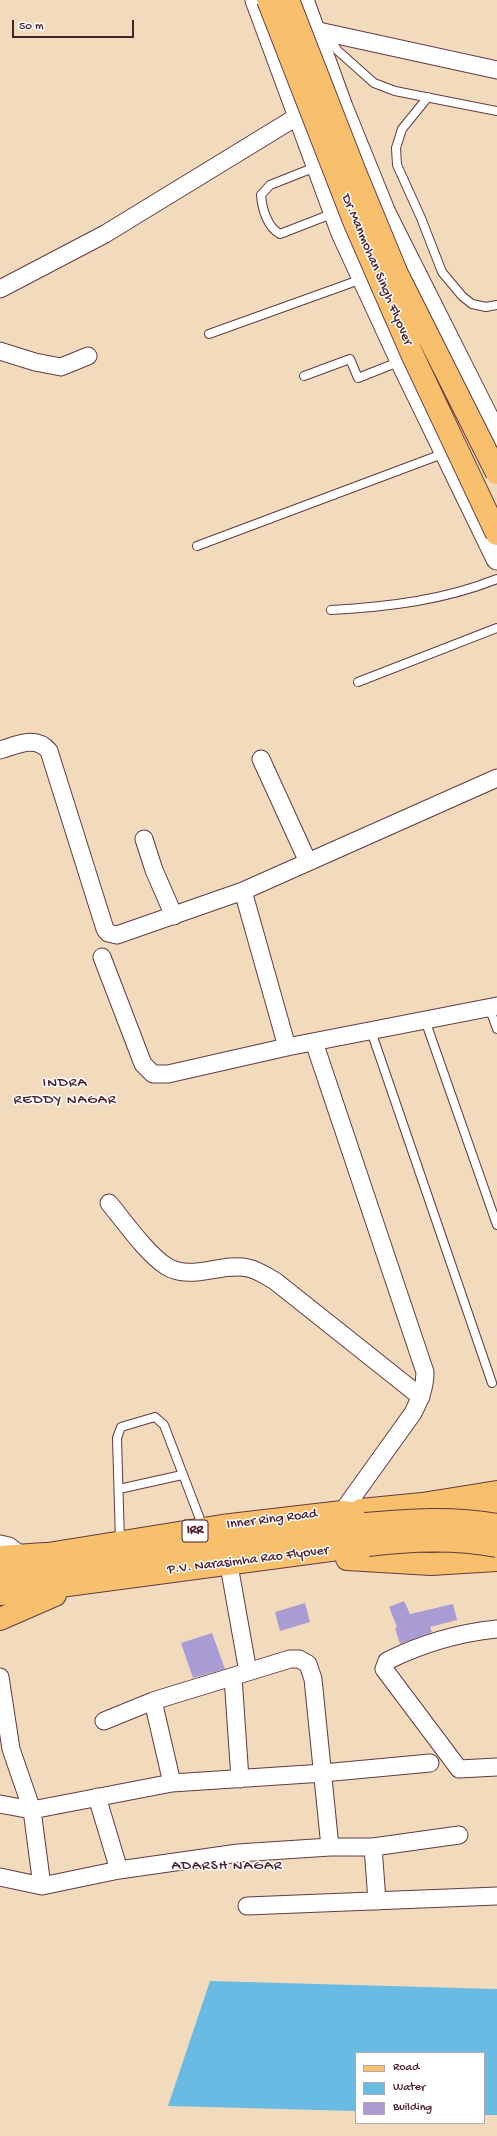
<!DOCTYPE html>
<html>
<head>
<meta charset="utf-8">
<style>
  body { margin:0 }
  #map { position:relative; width:497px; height:2136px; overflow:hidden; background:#f2dbbd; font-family:"Gochi Hand",sans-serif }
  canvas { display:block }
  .legend { position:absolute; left:355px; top:2052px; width:130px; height:72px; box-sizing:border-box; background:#fff; border:1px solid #b7a5aa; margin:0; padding:5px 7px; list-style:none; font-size:12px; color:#4a1f2b }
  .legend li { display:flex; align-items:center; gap:8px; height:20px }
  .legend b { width:20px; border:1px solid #b7a5aa }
  .scale { position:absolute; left:12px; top:20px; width:122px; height:18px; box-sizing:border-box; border:2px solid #4a1f2b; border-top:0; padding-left:5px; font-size:12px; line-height:14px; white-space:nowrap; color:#4a1f2b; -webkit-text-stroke:3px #fff; paint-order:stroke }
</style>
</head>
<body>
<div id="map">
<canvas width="497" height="2136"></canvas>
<ul class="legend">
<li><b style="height:5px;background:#f8bf6c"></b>Road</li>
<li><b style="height:11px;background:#69bbe4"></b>Water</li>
<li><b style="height:11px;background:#a99bd4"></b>Building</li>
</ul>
<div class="scale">50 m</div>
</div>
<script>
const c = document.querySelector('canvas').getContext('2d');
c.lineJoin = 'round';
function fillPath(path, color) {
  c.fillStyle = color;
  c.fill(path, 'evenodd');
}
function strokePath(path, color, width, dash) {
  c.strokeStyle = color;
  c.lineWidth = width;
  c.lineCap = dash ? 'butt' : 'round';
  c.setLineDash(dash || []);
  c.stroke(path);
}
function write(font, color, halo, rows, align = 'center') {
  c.font = font + ' "Gochi Hand",sans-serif';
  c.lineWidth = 3;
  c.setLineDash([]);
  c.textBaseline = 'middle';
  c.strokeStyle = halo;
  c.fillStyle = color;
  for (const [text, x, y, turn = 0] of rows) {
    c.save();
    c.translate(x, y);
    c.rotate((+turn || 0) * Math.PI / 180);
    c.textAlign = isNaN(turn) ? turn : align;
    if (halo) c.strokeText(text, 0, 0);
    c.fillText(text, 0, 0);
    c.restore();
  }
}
const water = new Path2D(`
  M210,1981L497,1989V2115H484V2053H356V2111L168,2106Z`);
const building = new Path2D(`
  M404,1601L410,1614L453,1604L457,1620L430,1627L432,1632L400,1644L395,1628L397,1627L389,1607Z
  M305,1603L310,1622L280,1631L275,1612Z
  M212,1633L225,1669L193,1678L181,1643Z`);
const service = new Path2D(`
  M328,34L337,50L374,83L395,91L497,111
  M428,97L402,129L396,148L397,165L421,218L442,272L462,296L472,304L486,307L497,305
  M318,166L270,185L261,195C262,208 267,227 280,234L334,213
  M209,334L362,279
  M304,376L350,359L358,378L401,361
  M197,546L445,453
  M331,610C387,607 445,600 497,579
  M358,682L497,628
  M489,1007L497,1029
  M425,1020L497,1225
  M371,1031L492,1383
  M119,1489L182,1475
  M120,1542L117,1438L121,1427L155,1417L164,1425L203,1527`);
const minor = new Path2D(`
  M303,33L314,30L497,70
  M0,289L105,234L298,116
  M0,351L35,362L61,367L88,356
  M0,750C17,745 36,735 49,751L105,929L108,933L117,935L243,891L497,778
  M261,759L308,862
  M144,839L154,870L174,916
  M243,891L287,1047
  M102,957L143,1064L153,1074H168L287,1047L497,1006
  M314,1042L425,1372C425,1388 420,1399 413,1413L342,1512
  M109,1203C124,1221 147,1254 166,1266C191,1282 221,1262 248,1268C258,1270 266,1276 275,1281L421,1397
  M0,1544L9,1546L21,1555
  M230,1571L248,1672
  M497,1629C458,1633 423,1643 387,1661L384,1669L459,1769L497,1767
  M0,1677L11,1749L32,1810L42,1886
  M233,1677L240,1779
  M153,1701L172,1783
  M104,1721L153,1701L290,1659H299L308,1664L313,1679L330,1847
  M97,1797L119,1870
  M0,1804L32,1810L172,1783L323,1773L430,1763
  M373,1847L377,1901
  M0,1877L42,1886L119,1870L238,1853L330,1847H373L459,1835
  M247,1906L497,1896`);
const tertiary = new Path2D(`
  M256,0L342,233L401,361L497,559
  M303,0L342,107L385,213L497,436`);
const primary = new Path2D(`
  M361,1510L422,1504L497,1492
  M347,1559L431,1564L497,1560`);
const trunk = new Path2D(`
  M463,1517L497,1512
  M48,1554L222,1526L342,1512L389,1517`);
const motorway = new Path2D(`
  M0,1557L45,1554
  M0,1573L365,1524
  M0,1594L368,1545
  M0,1619L55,1595`);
const trunkBridge = new Path2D(`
  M268,0L354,221L412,354L497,534
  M288,0L355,172L397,274L497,473`);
const motorwayBridge = new Path2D(`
  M365,1524C410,1520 453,1517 497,1525
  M368,1545C412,1540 453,1538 497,1546`);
const shields = [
  [195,1531,26]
];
const shieldNames = [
  ["IRR",195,1531]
];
const streetNames = [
  ["Dr.Manmohan Singh Flyover",376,270,67],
  ["Inner Ring Road",272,1520,-7],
  ["P.V. Narasimha Rao Flyover",248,1561,-7]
];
const neighbourhoodNames = [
  ["INDRA",65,1084],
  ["REDDY NAGAR",65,1101],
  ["ADARSH NAGAR",227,1867]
];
fillPath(water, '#69bbe4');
fillPath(building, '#a99bd4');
strokePath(service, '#633b41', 10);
strokePath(minor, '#633b41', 19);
strokePath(tertiary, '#633b41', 23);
strokePath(primary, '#633b41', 24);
strokePath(trunk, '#633b41', 24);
strokePath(motorway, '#633b41', 24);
strokePath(service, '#fff', 8);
strokePath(minor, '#fff', 17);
strokePath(tertiary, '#fff', 21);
strokePath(primary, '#f8bf6c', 22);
strokePath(trunk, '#f8bf6c', 22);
strokePath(motorway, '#f8bf6c', 22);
strokePath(trunkBridge, '#633b41', 24, []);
strokePath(motorwayBridge, '#633b41', 24, []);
strokePath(trunkBridge, '#f8bf6c', 22);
strokePath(motorwayBridge, '#f8bf6c', 22);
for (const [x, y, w] of shields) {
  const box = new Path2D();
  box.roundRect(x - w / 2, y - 11, w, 22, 3);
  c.fillStyle = '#fff';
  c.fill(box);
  strokePath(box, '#4a1f2b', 1);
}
write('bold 13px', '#4a1f2b', null, shieldNames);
write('14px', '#4a1f2b', '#fff', streetNames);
c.letterSpacing = '1px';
write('15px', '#4a1f2b', '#fff', neighbourhoodNames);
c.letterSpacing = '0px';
</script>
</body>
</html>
